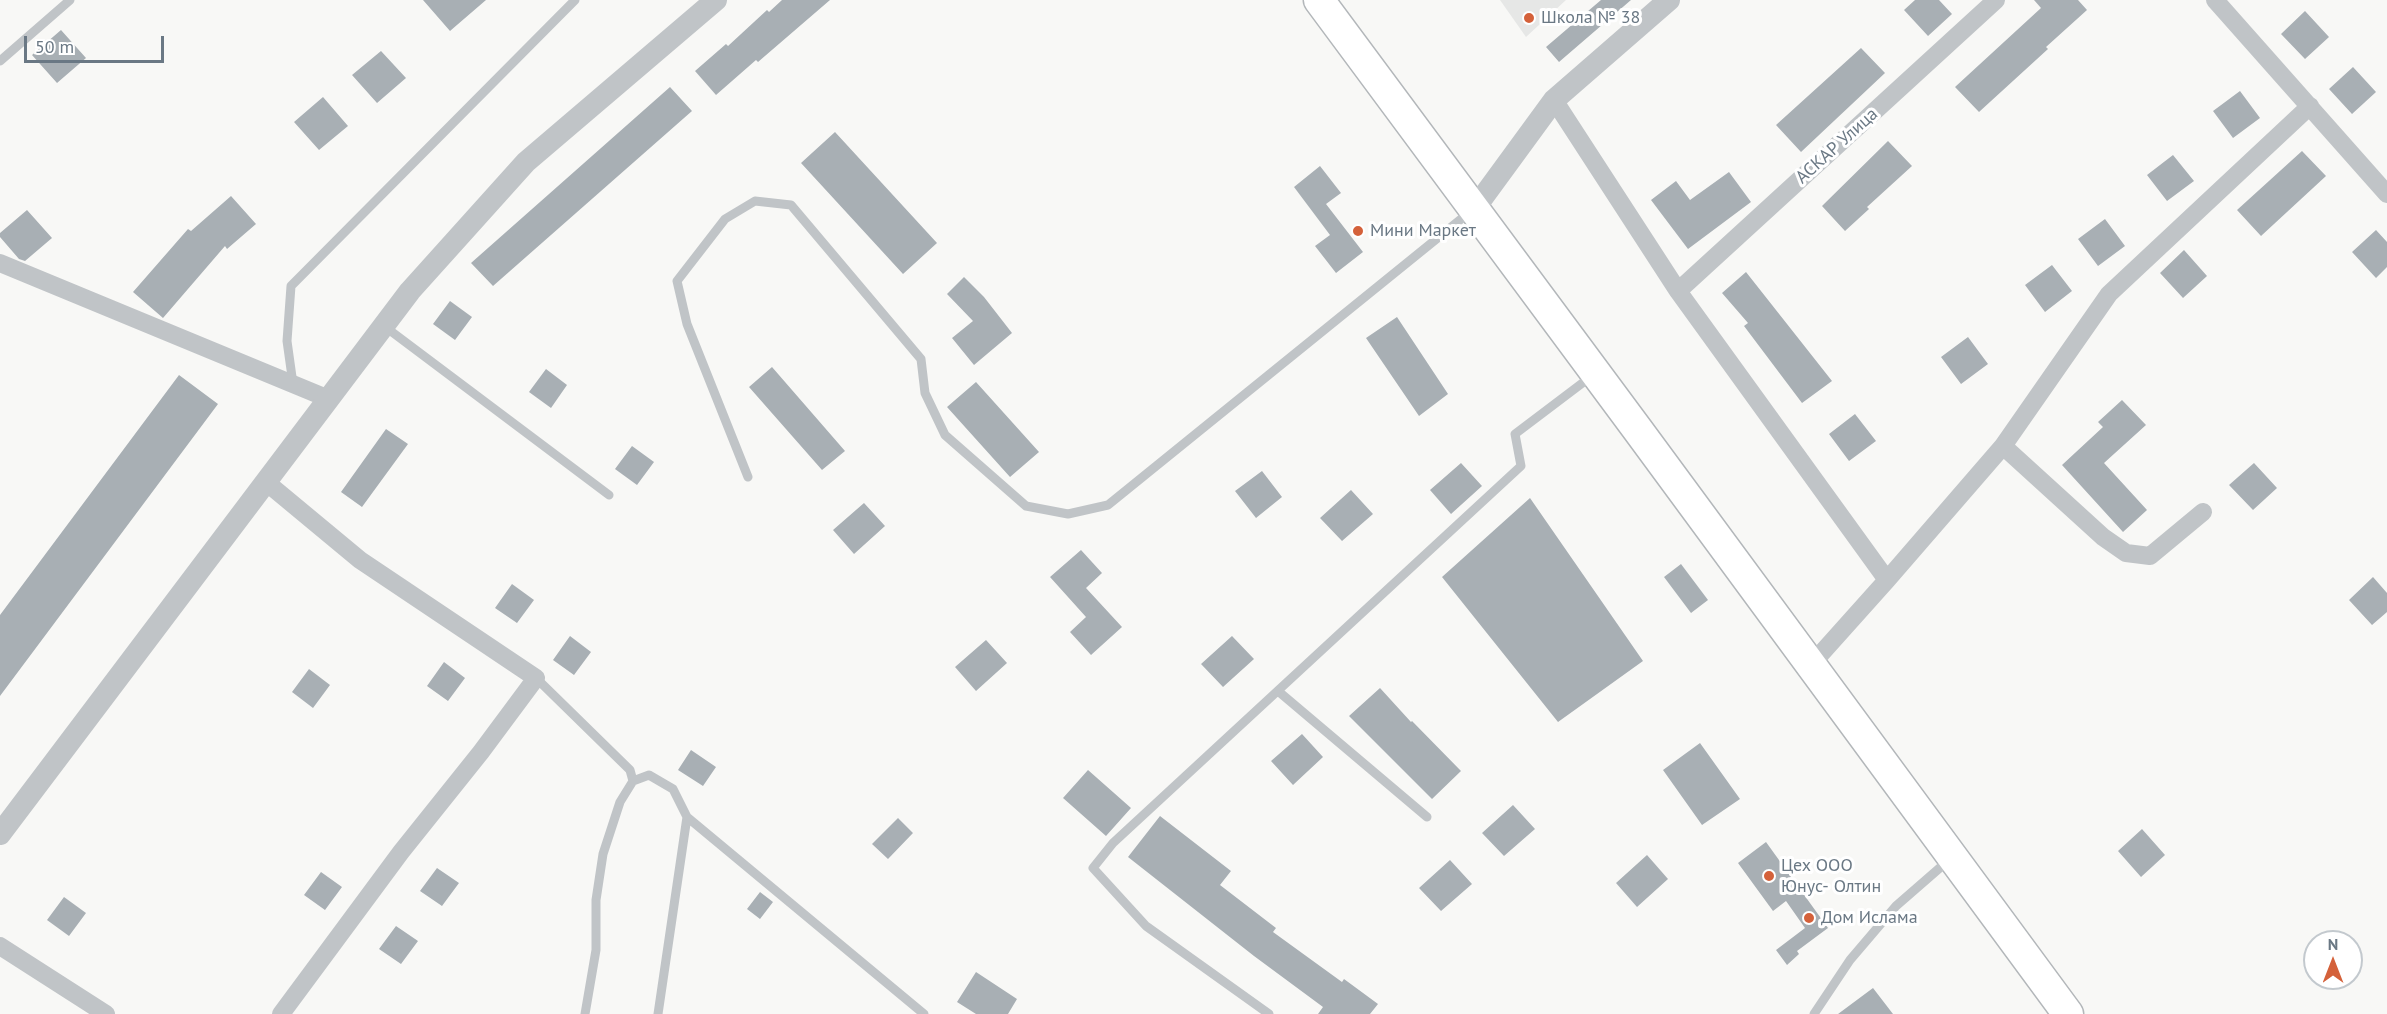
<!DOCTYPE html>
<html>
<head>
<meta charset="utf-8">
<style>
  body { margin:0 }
  #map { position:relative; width:2387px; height:1014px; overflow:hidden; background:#f8f8f6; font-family:"PT Sans",sans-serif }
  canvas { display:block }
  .north { position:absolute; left:2303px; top:930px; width:60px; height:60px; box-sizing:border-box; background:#fff; border:2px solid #c3c9ce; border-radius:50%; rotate:0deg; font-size:16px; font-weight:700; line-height:24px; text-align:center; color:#6a7884 }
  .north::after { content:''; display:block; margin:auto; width:21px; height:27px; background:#d4613a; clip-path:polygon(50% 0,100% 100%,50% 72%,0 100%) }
  .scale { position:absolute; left:24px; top:36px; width:140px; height:27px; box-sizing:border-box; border:3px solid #6a7884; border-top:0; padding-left:8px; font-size:18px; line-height:21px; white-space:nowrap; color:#6a7884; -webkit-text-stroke:4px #fff; paint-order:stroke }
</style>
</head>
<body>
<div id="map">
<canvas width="2387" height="1014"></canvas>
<div class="north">N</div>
<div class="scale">50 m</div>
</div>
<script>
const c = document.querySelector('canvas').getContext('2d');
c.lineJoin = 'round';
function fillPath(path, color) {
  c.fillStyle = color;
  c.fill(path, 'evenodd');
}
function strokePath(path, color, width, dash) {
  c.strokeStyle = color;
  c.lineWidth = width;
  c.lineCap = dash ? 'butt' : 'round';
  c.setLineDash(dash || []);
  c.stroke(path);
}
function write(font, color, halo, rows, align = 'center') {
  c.font = font + ' "PT Sans",sans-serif';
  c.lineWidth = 6;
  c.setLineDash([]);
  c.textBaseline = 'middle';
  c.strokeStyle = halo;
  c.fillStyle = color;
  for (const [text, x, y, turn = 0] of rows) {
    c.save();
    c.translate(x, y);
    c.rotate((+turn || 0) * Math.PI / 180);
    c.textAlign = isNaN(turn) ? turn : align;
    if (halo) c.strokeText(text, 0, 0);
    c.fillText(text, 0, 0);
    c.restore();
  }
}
const built = new Path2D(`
  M1500,0H1566L1526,37Z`);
const building = new Path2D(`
  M423,0H486L450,31Z
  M782,0H830L758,62L756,60L716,95L695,71L726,44L728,46L767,10L769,12Z
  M1601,0H1631L1559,62L1546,47Z
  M1915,0H1939L1952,14L1928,36L1904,10Z
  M2034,0H2078L2087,10L2046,47L2048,49L1979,112L1955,87L2041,8Z
  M2305,11L2329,37L2305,59L2281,34Z
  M61,30L86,58L57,83L32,55Z
  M1861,48L1885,73L1801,152L1776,125Z
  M381,51L406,78L377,103L352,75Z
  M2353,67L2376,92L2352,114L2329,89Z
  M670,87L692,111L493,286L471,263Z
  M2240,91L2260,118L2233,138L2213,111Z
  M323,97L348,126L319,150L294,122Z
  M835,132L937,243L903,274L801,163Z
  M1888,141L1912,166L1867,207L1869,209L1845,231L1822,206Z
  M2302,151L2326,176L2261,236L2237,210Z
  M2173,155L2194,181L2167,201L2147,175Z
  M1320,166L1341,193L1326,204L1363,252L1336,273L1315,246L1330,235L1294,187Z
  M1729,172L1751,202L1688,249L1651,200L1676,181L1690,200Z
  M231,196L256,224L227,249L225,246L163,318L133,292L188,229L191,231Z
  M27,210L52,238L25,261L19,259L0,237V233Z
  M2105,219L2125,246L2098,266L2078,239Z
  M2376,230L2387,242V267L2376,278L2352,252Z
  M2184,250L2207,276L2183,298L2160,273Z
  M2052,265L2072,291L2045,312L2025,285Z
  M1746,272L1832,381L1802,403L1744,326L1748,323L1722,293Z
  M964,277L984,297L1012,333L974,365L952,338L973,321L947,294Z
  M450,301L472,317L455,340L433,324Z
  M1397,317L1448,394L1419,416L1366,338Z
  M1968,337L1988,364L1961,384L1941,357Z
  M772,367L845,451L822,470L749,387Z
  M546,369L567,385L551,408L529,392Z
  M179,375L218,404L0,696V615Z
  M976,382L1039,452L1010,477L947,407Z
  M2122,400L2146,425L2104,463L2147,510L2123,532L2062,465L2103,427L2098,422Z
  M1855,414L1876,441L1849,461L1829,434Z
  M386,429L408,444L362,507L341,492Z
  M632,446L654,462L637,485L615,469Z
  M1461,463L1482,486L1451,514L1430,490Z
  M2254,463L2277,488L2253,510L2229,485Z
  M1262,471L1282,497L1256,518L1235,491Z
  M1351,490L1373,514L1342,541L1320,518Z
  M1530,498L1643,661L1558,722L1442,577Z
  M864,503L885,526L854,554L833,530Z
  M1081,550L1102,573L1086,588L1122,627L1091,655L1070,632L1086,617L1050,577Z
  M1681,564L1708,600L1691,613L1664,577Z
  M2373,577L2387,593V612L2372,625L2349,600Z
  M512,584L534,600L517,623L495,608Z
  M570,636L591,652L574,675L553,660Z
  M1232,636L1254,659L1223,687L1201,664Z
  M986,640L1007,663L976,691L955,667Z
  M444,662L465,678L448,701L427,686Z
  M309,669L330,685L313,708L292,692Z
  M1380,688L1411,722L1412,721L1461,771L1432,799L1349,716Z
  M1302,734L1323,757L1293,785L1271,761Z
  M1700,743L1740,799L1702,825L1663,770Z
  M691,750L716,767L703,786L678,770Z
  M1088,770L1131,808L1106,836L1063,798Z
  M1513,805L1535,829L1504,856L1482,833Z
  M1160,816L1231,871L1220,885L1276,928L1273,932L1342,982L1344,979L1378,1004L1370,1014H1318L1323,1007L1254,956L1128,857Z
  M898,818L913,833L888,859L872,844Z
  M2142,829L2165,855L2141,877L2118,851Z
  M1766,842L1828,928L1797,951L1799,954L1787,965L1776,950L1805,928L1786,901L1773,911L1738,863Z
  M1647,855L1668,879L1637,907L1616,883Z
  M1450,860L1472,884L1441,911L1419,888Z
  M437,868L459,883L442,906L420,891Z
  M321,872L342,887L325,910L304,895Z
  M760,892L773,902L760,919L747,909Z
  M64,897L86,913L69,936L47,920Z
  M396,926L418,941L401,964L379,949Z
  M976,972L1017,999L1008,1014H976L957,1002Z
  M1873,988L1893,1014H1838Z`);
const service = new Path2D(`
  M0,61L70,0
  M384,326L609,495
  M293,384L287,341L291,286L575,0
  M748,477L687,324L677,281L725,219L755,201L791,205L921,359L925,393L945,435L1026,506L1068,514L1108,505L1471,211
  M536,678L630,770L633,781L620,802L603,854L596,900V950L585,1014
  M1278,691L1427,817
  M633,781L649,775L673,789L687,817L658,1014
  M687,817L924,1014
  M1269,1014L1146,926L1093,868L1113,843L1521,466L1515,434L1593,375
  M1814,1014L1850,960L1896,906L1950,859`);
const minor = new Path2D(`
  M2215,0L2387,194
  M1554,100L1678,291L1887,580
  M0,263L329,399
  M1678,291L1996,0
  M2003,446L2103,537L2126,553L2150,556L2203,512
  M266,482L360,560L536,678L481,752L401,852L281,1014
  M1810,666L1887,580L2003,446L2109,294L2310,106
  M0,946L106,1014`);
const tertiary = new Path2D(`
  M1475,208L1554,100L1669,0
  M0,834L410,291L526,162L716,0`);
const trunk = new Path2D(`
  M1319,0C1571,336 1818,677 2068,1014`);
const markers = [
  [1529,18,6,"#d4613a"],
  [1358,231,6,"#d4613a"],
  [1769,876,6,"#d4613a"],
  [1809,918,6,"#d4613a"]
];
const poiNames = [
  ["Школа № 38",1541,18],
  ["Мини Маркет",1370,231],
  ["Цех ООО",1781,866],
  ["Юнус- Олтин",1781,887],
  ["Дом Ислама",1821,918]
];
const streetNames = [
  ["АСКАР Улица",1837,146,-42]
];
fillPath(built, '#e6e7e6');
fillPath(building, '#a8afb4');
strokePath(trunk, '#b3b7ba', 33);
strokePath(service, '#c0c4c7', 9);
strokePath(minor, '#c0c4c7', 18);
strokePath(tertiary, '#c0c4c7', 22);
strokePath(trunk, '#fff', 30);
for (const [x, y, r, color] of markers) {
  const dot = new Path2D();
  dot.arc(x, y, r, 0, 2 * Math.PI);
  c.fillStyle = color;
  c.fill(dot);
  strokePath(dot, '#fff', 2);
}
write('18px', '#6a7884', '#fff', poiNames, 'left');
write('18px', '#6a7884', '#fff', streetNames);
</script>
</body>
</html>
